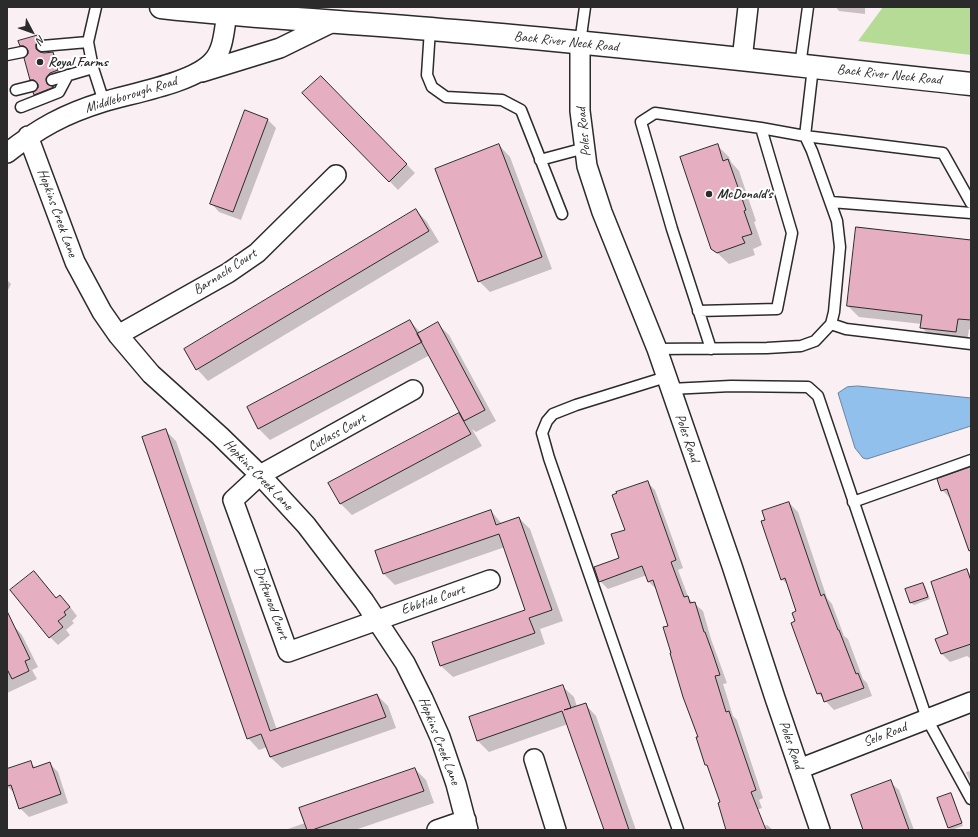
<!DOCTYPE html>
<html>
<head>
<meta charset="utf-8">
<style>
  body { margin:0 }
  #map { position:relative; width:978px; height:837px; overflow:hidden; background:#faeff3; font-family:Caveat,sans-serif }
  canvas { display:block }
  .frame { position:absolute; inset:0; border:8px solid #2b2b2b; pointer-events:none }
  .north { position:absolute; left:12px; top:12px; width:40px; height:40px; -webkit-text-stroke:3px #fff; paint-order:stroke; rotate:131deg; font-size:11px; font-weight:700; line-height:16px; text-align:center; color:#2b2b2b }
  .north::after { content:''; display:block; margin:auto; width:14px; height:18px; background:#2b2b2b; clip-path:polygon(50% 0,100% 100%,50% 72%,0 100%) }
</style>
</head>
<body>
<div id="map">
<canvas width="978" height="837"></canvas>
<div class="frame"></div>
<div class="north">N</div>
</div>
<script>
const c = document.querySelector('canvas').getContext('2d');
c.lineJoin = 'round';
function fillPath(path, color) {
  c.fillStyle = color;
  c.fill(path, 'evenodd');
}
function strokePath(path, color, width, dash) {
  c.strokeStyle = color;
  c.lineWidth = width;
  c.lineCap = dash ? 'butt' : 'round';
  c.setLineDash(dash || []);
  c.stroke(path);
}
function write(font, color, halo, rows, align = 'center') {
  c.font = font + ' Caveat,sans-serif';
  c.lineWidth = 4;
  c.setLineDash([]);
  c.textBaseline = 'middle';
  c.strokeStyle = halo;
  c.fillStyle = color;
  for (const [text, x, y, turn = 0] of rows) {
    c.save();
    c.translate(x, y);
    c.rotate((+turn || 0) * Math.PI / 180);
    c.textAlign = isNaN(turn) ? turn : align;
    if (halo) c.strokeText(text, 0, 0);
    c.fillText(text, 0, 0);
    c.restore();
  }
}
const green = new Path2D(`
  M883,7H971V55L858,41Z`);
const water = new Path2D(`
  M858,386L971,398V426L867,459L863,458L855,448L838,393L847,387Z`);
const shadow = new Path2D(`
  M836,7H865V14L839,11Z
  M39,36L43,43L38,46L39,52L44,54L52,53L55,55L60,73L48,82L49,86L55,89L37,97L35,94L39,89L38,82H33L31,79L29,50L28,48H23L21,45Z
  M321,77L415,173L398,190L304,93Z
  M246,111L268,120L276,128L241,220L219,212L211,203Z
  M499,145L510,157L552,269L490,292L479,281Z
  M717,145L729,157L731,162L739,171L756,221L754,222L762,245L753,249L755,255L729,264L712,248Z
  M416,210L427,222L439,242L208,381L197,369Z
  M971,241V330L969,329L967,343L933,339L922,328V324L859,317L848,306Z
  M7,280L11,284L7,292Z
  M410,321L421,333L438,324L449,335L496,421L476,432L472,429L482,446L352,515L341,504L330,483L459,414L462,417L430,355L270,440L259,429L248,408Z
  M165,430L176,441L277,730L377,695L388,706L396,728L282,768L270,757L267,747L259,750L248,738Z
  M971,468V542L951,497L950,498L942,490Z
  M647,482L655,490L683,568L678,570L689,599L703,611L711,639L727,683L723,684L733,716L737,720L763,798L759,800L762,808L732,818L709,768L706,765L700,737L672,653L669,627L657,590L649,582L647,575L608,589L600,581L621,558L626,530Z
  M789,503L798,512L827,598L832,604L844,636L848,639L863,679L867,683L872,696L834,710L818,693L797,621V612L789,586L782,579Z
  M491,511L502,524L519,518L530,529L563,621L540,629L545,644L453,677L441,666L527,610L505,547L395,585L384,574L376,551Z
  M966,570L971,575V659L967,656L950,662L942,654L949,634Z
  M42,581L57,599L68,604L77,616L72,621L74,623L66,630L70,635L58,645L50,637Z
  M922,584L925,586L930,599L914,605L911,603L906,589Z
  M14,626L22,635L38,667L32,670L37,679L7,693V629Z
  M562,686L574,697L577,707L585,704L596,716L636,830H605L568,724L489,752L478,741Z
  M30,762L36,768L50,764L58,772L68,803L29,817L20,808L15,794L7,786V770Z
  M415,769L426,780L434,803L355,830H285L305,823Z
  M971,771V783L966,772Z
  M890,782L899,790L914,830H865Z
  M951,794L953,797L963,826L951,830L949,828Z
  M767,825L773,830H754Z`);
const building = new Path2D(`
  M39,35L41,40L36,44V49L40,52L44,53L53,52L58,70L50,73L46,78L47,84L54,87L34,95L33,92L38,88V84L34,80H30L24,58L28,54V50L24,46H20L18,41Z
  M321,76L407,164L389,182L302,93Z
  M245,110L268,119L233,212L210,204Z
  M499,144L542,257L478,282L435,169Z
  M718,144L723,161L728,159L746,210L744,211L752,234L742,237L745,243L717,253L711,249L680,157Z
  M416,209L429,231L196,370L184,349Z
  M856,227L971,240V320L958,319L956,332L920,328L922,315L847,306Z
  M410,320L422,342L258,429L247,407Z
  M438,322L485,410L464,421L417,334Z
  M459,413L471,434L340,504L328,483Z
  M166,429L270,731L377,694L386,717L270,757L261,734L247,739L142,437Z
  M971,467V550L969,551L947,489L941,491L937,479Z
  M648,481L676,560L671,562L684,597L688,596L690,603L695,602L704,632H705L713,654L720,675L715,676L726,712L729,711L756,790L751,792L766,830H726L718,803L720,802L707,765H705L696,737H698L683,697L670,653H671L663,627L668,626L653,580L648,582L642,566L599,582L594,567L619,558L611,534L625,530L612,495L617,493L616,492Z
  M789,502L821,596L824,594L838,630H839L856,674L858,673L864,688L824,702L821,693L817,694L791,623L795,621L792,613L796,611L785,578L781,580L761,521L765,520L762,511Z
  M491,510L496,525L519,517L552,610L529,618L535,633L440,666L432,642L525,610L499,534L383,574L375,551Z
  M967,569L971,581V644L941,654L935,639L948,634L931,582Z
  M34,571L56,598L60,595L70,607L64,612L66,615L58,621L63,627L49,638L10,590Z
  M923,583L928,597L910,603L905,589Z
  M7,611L30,659L25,661L29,671L12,679L7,669Z
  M563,685L571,708L564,710L586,703L629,830H604L562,711L477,741L469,717Z
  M31,761L33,768L50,762L61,794L19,809L11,785L7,786V769Z
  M415,768L424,791L312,830H307L299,808Z
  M891,780L909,830H863L851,795Z
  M951,793L962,823L948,828L937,798Z`);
const lane = new Path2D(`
  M96,7L88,42L93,68L104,102
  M430,29L427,75L432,87L446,97L502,100L521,110L562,214
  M580,43L585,7
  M42,46L88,42
  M7,55L22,52
  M800,66L808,7
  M52,80L93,68
  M16,90L32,86
  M21,107L59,92L68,75
  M540,160L585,148
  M831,202L971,213
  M698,311L777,309L792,233L761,128
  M831,324L846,329L971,344
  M657,349L767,348L801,346L815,341L831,324L834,312L840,247L837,221L812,151L805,136L813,67
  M711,349L672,229L641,122L655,113L761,128L805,136L943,153L971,203
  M666,377L576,405L553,414L547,421L542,433L549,458L678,830
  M670,389L731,386L808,387L818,396L927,719L971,799
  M853,502L971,460`);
const street = new Path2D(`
  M580,43V111L587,166L602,212L657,349L732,566L775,698L820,830
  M742,60L748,7
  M202,72L280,48L335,21
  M28,136L75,262L102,312L118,335L151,374L220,436L260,475L306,525L364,601L405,663L423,699L440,737L456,784L468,830
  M7,153C39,128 64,114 103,102C132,93 194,83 213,61C224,49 224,29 227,14
  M118,335L228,273L257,253L336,175
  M413,390L260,475L233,500L288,652L490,580
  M534,759L556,830
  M799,769L971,702
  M437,830L466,820`);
const secondary = new Path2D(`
  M161,7C259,18 357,22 454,31C627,45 799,66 971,84`);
const markers = [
  [40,62,4,"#2b2b2b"],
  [709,194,4,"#2b2b2b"]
];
const streetNames = [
  ["Back River Neck Road",566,42,6],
  ["Back River Neck Road",889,75,6],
  ["Middleborough Road",131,95,-17],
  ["Poles Road",584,132,-96],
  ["Hopkins Creek Lane",57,213,70],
  ["Barnacle Court",225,272,-33],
  ["Cutlass Court",337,433,-29],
  ["Poles Road",687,438,71],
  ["Hopkins Creek Lane",258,475,46],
  ["Ebbtide Court",433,600,-19],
  ["Driftwood Court",271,603,70],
  ["Selo Road",885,735,-21],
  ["Hopkins Creek Lane",439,741,69],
  ["Poles Road",791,745,71]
];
const poiNames = [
  ["Royal Farms",48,62],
  ["McDonald's",717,194]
];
fillPath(green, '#b6db96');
fillPath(water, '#92c0ec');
strokePath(water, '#69849f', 1);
fillPath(shadow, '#0003');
fillPath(building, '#e6aec1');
strokePath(building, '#2b2b2b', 1);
strokePath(lane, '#2b2b2b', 13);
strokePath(street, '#2b2b2b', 22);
strokePath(secondary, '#2b2b2b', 25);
strokePath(lane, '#fff', 10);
strokePath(street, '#fff', 19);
strokePath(secondary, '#fff', 22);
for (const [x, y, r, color] of markers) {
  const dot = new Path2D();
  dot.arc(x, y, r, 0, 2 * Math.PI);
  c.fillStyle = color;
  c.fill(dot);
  strokePath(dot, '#fff', 1.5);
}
write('14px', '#2b2b2b', '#fff', streetNames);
write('bold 14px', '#2b2b2b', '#fff', poiNames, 'left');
</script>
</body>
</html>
